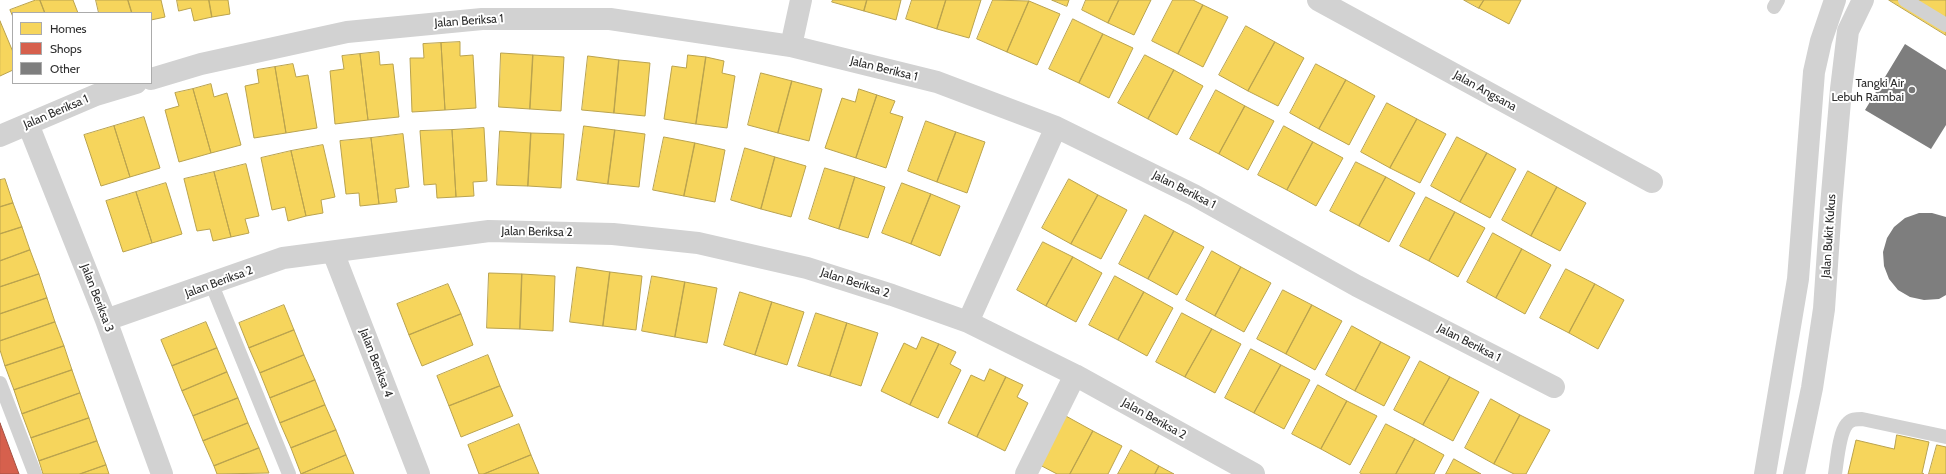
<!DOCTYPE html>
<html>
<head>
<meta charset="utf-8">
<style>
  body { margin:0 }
  #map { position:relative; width:1946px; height:474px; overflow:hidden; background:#fff; font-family:Cabin,sans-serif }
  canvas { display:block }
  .legend { position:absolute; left:12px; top:12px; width:140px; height:72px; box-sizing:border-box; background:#fff; border:1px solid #ababab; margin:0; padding:5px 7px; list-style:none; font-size:12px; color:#2d2d2d }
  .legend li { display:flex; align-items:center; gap:8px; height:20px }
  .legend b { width:20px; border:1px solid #ababab }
</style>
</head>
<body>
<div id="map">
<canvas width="1946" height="474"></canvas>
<ul class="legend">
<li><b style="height:11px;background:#f6d55c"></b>Homes</li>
<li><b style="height:11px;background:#d6604d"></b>Shops</li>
<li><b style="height:11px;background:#7e7e7e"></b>Other</li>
</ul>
</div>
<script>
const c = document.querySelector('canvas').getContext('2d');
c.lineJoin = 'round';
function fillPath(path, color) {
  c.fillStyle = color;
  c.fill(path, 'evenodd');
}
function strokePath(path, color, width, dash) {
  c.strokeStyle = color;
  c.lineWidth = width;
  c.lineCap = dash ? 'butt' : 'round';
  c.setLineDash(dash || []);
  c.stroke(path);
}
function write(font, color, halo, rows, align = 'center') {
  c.font = font + ' Cabin,sans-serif';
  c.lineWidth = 4;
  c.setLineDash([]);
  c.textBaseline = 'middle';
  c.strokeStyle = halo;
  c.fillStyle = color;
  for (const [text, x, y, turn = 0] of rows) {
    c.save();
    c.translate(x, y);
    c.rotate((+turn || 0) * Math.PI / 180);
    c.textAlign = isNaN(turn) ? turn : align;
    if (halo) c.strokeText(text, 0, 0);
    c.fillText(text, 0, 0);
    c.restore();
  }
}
const homes = new Path2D(`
  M36,0H40L45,13H13V17L10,10Z
  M40,0H73L78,13H45Z
  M96,0H128L132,13H99Z
  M128,0H161L165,17L151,20V13H132Z
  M177,0H209L212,17L194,21L191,8L179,11Z
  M209,0H228L230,14L212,17Z
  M833,0H867L864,11L832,2Z
  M867,0H901L896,20L864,11Z
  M912,0H946L937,29L906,19Z
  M946,0H981L969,38L937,29Z
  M993,0L1029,1L1007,52L977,39Z
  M1052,0H1069L1067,6Z
  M1086,0H1119L1108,23L1082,10Z
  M1119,0H1151L1134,35L1108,23Z
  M1173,0H1193L1203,5L1178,54L1152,41Z
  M1464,0H1484L1479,8Z
  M1484,0H1521L1509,24L1479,8Z
  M1889,0H1946V35Z
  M1029,1L1060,14L1037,65L1007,52Z
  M1203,5L1228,17L1203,67L1178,54Z
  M1073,19L1103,34L1079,83L1049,69Z
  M0,21L13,52V70L0,76Z
  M1246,26L1275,42L1248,91L1219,75Z
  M1103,34L1133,48L1109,98L1079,83Z
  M460,42V56L473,55L476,108L445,110L441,43Z
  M1275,42L1304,58L1278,106L1248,91Z
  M441,43L445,110L412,112L410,58H424L423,44Z
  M379,52L380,65L393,64L399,117L368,120L360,54Z
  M501,53L533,55L530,109L499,107Z
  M360,54L368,120L335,124L330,71L344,69L342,56Z
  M533,55L564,57L561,111L530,109Z
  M688,55L706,57L696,124L664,119L672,66L686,68Z
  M1145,55L1174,70L1148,119L1118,103Z
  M588,56L619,60L614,113L582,110Z
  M706,57L724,61L722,73L735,76L727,128L696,124Z
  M619,60L650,63L645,116L614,113Z
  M293,64L296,77L308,75L317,128L286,133L275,67Z
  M1316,64L1346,80L1319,129L1290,113Z
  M275,67L286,133L254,138L245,86L259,83L257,70Z
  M1174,70L1203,86L1177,135L1148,119Z
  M761,73L792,81L778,133L748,125Z
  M1346,80L1375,96L1349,145L1319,129Z
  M792,81L822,89L809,141L778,133Z
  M211,84L214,97L227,93L241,145L211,153L193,89Z
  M193,89L211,153L179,162L165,110L179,106L175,93Z
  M859,89L877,95L856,158L825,148L842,98L855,102Z
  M1216,90L1245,106L1219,154L1190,139Z
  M877,95L895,101L890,113L903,117L886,168L856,158Z
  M1387,103L1417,119L1390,168L1361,152Z
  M1245,106L1274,121L1248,170L1219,154Z
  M144,117L160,168L130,177L114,126Z
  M1417,119L1446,134L1420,183L1390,168Z
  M926,121L956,132L937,182L908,171Z
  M114,126L130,177L101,186L84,135Z
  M584,126L615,130L608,184L577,180Z
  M1284,126L1313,142L1287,190L1258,175Z
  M484,128L487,181L473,182L474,196L456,197L452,130Z
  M452,130L456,197L437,198L436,184L424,185L420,131Z
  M615,130L645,134L639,187L608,184Z
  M500,131L531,133L528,186L497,185Z
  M956,132L985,142L967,193L937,182Z
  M531,133L564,134L561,188L528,186Z
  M403,134L409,187L395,189L397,202L379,204L371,138Z
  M664,137L695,143L684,196L653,190Z
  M1457,137L1487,153L1460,202L1431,186Z
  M371,138L379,204L360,206L359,193L346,194L340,141Z
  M1313,142L1343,158L1316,206L1287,190Z
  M695,143L725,150L715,202L684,196Z
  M323,145L335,197L321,200L323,213L306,216L291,151Z
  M745,148L775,157L761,209L731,200Z
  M291,151L306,216L288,221L285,207L272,210L261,158Z
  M1487,153L1516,169L1490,218L1460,202Z
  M775,157L806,166L791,217L761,209Z
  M1356,162L1386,177L1359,226L1330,211Z
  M246,164L259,216L245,219L249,233L231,237L214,172Z
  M825,168L855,177L839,229L809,219Z
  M1528,171L1557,187L1531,236L1502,220Z
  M214,172L231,237L213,241L210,229L197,231L184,179Z
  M855,177L885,187L868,238L839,229Z
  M1386,177L1415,193L1389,242L1359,226Z
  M5,179L13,203L0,207V180Z
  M1069,179L1098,195L1071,244L1042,228Z
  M166,183L182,234L152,243L136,192Z
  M902,183L931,194L911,244L882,233Z
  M1557,187L1586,203L1560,251L1531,236Z
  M136,192L152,243L123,252L106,201Z
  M931,194L960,206L940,256L911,244Z
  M1098,195L1127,210L1101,259L1071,244Z
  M1426,197L1455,212L1429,261L1400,246Z
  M13,203L22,227L0,234V207Z
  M1455,212L1485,228L1458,277L1429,261Z
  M1145,215L1174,231L1148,279L1119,264Z
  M22,227L30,250L0,261V234Z
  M1174,231L1204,247L1177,295L1148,279Z
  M1493,233L1522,249L1496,298L1467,282Z
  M1043,242L1073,257L1046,306L1017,290Z
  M1522,249L1551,265L1525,314L1496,298Z
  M30,250L39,274L0,287V261Z
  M1212,251L1241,267L1215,316L1186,300Z
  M1073,257L1102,273L1076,322L1046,306Z
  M577,267L610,272L603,326L570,322Z
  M1241,267L1271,283L1244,332L1215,316Z
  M1566,269L1595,284L1569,333L1540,318Z
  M610,272L642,276L636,330L603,326Z
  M489,273L522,274L520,329L487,328Z
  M39,274L47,298L0,314V287Z
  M522,274L555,276L553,331L520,329Z
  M652,276L685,282L675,337L642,331Z
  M1115,276L1144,292L1118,340L1089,325Z
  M685,282L717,288L707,343L675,337Z
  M448,284L461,314L409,335L397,304Z
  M1595,284L1624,300L1598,349L1569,333Z
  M1283,290L1312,305L1286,354L1257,339Z
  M740,292L772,302L755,355L724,345Z
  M1144,292L1173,308L1147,356L1118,340Z
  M47,298L55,322L0,341V314Z
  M772,302L804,312L787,365L755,355Z
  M284,305L294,330L249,348L239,323Z
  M1312,305L1342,321L1315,370L1286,354Z
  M816,313L847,323L830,376L798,366Z
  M1182,313L1212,329L1185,377L1156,362Z
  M461,314L473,345L422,366L409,335Z
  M55,322L64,346L5,366L0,350V341Z
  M206,322L217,348L172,366L161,340Z
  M847,323L878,333L861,386L830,376Z
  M1352,326L1381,342L1355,391L1326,375Z
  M1212,329L1241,344L1215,393L1185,377Z
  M294,330L304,355L260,373L249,348Z
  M922,337L939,344L910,405L881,391L904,343L916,349Z
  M1381,342L1410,357L1384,406L1355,391Z
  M939,344L956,352L950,364L961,370L938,418L910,405Z
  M64,346L72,370L14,390L5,366Z
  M217,348L227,372L182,391L172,366Z
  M1251,349L1281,365L1254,413L1225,398Z
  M304,355L315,380L270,398L260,373Z
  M488,355L500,386L449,406L437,376Z
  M1420,361L1450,377L1423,425L1394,410Z
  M1281,365L1310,380L1284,429L1254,413Z
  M990,369L1006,377L977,437L948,423L971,375L984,381Z
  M72,370L80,393L22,414L14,390Z
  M227,372L238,398L193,416L182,391Z
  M1006,377L1023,385L1017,397L1028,403L1005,451L977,437Z
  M1450,377L1479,392L1453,441L1423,425Z
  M315,380L325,405L280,423L270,398Z
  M1318,385L1347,401L1321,449L1292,434Z
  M500,386L513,416L461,437L449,406Z
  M80,393L89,418L31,438L22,414Z
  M238,398L248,423L203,441L193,416Z
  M1491,399L1520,415L1494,464L1465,448Z
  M1347,401L1377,416L1350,465L1321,449Z
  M325,405L336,430L291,448L280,423Z
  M1064,415L1093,431L1070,474H1057L1038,464Z
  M1520,415L1550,430L1526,474H1514L1494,464Z
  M89,418L97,441L39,461L31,438Z
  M248,423L259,448L214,466L203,441Z
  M519,424L531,455L484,474H479L468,445Z
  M1386,424L1415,439L1396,474H1362L1360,473Z
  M336,430L346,455L301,474L291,448Z
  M1093,431L1122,446L1108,474H1070Z
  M1897,435L1929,442L1922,473L1924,474H1848L1856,440L1894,449Z
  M1415,439L1444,455L1434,474H1396Z
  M97,441L106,465L80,474H43L39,461Z
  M1937,445L1946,447V474H1929Z
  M259,448L269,473L217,474L214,466Z
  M1131,450L1159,466L1155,474H1118Z
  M346,455L354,474H301Z
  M531,455L539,474H484Z
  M1454,459L1481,474H1446Z
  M106,465L109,474H80Z
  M1159,466L1174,474H1155Z`);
const shops = new Path2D(`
  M0,423L19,474H0Z`);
const building = new Path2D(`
  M1905,44L1946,70V125L1931,149L1865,110Z
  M1919,213H1932L1946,217V295L1939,299L1924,300L1910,297L1898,290L1889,279L1884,266L1883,252L1887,238L1894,227L1905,218Z`);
const lane = new Path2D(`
  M1905,0L1946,25
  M1774,7L1778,0
  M212,285L289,474
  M0,383L35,474
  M1835,474C1837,462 1839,433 1847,424C1851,419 1856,419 1862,419L1946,437`);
const street = new Path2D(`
  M1318,0L1652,182
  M791,46L801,0
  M151,79L201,64L347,32L482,19H610L791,46L937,82L1056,127L1194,195L1357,286L1554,387
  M28,124L106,320L162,474
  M0,136L96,95L136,83
  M333,252L419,474
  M106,320L283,258L489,231L613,234L698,243L807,268L892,295L968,322L1075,375L1254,474
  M968,322L1056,127
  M1026,474L1075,375
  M1765,474L1798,279L1814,72L1821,41L1835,0
  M1794,474L1812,388L1824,309L1831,206L1841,89L1848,31L1863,0`);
const markers = [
  [1912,90,4,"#767676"]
];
const streetNames = [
  ["Jalan Beriksa 1",469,21,-4],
  ["Jalan Beriksa 1",884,69,14],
  ["Jalan Angsana",1485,91,29],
  ["Jalan Beriksa 1",56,112,-23],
  ["Jalan Beriksa 1",1184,190,27],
  ["Jalan Beriksa 2",537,232,1],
  ["Jalan Bukit Kukus",1829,236,-86],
  ["Jalan Beriksa 2",219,282,-20],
  ["Jalan Beriksa 2",855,283,18],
  ["Jalan Beriksa 3",97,298,69],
  ["Jalan Beriksa 1",1469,343,27],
  ["Jalan Beriksa 4",376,363,69],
  ["Jalan Beriksa 2",1154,419,29]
];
const poiNames = [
  ["Tangki Air",1904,83],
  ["Lebuh Rambai",1904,97]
];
fillPath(homes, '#f6d55c');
strokePath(homes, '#baa34e', 1);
fillPath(shops, '#d6604d');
strokePath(shops, '#a35143', 1);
fillPath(building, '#7e7e7e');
strokePath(lane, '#d2d2d2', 14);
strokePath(street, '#d2d2d2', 22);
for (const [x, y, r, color] of markers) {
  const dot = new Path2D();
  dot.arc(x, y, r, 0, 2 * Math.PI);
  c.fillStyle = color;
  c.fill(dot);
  strokePath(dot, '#fff', 1.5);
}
write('12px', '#2d2d2d', '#fff', streetNames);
write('12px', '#2d2d2d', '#fff', poiNames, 'right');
</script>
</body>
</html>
